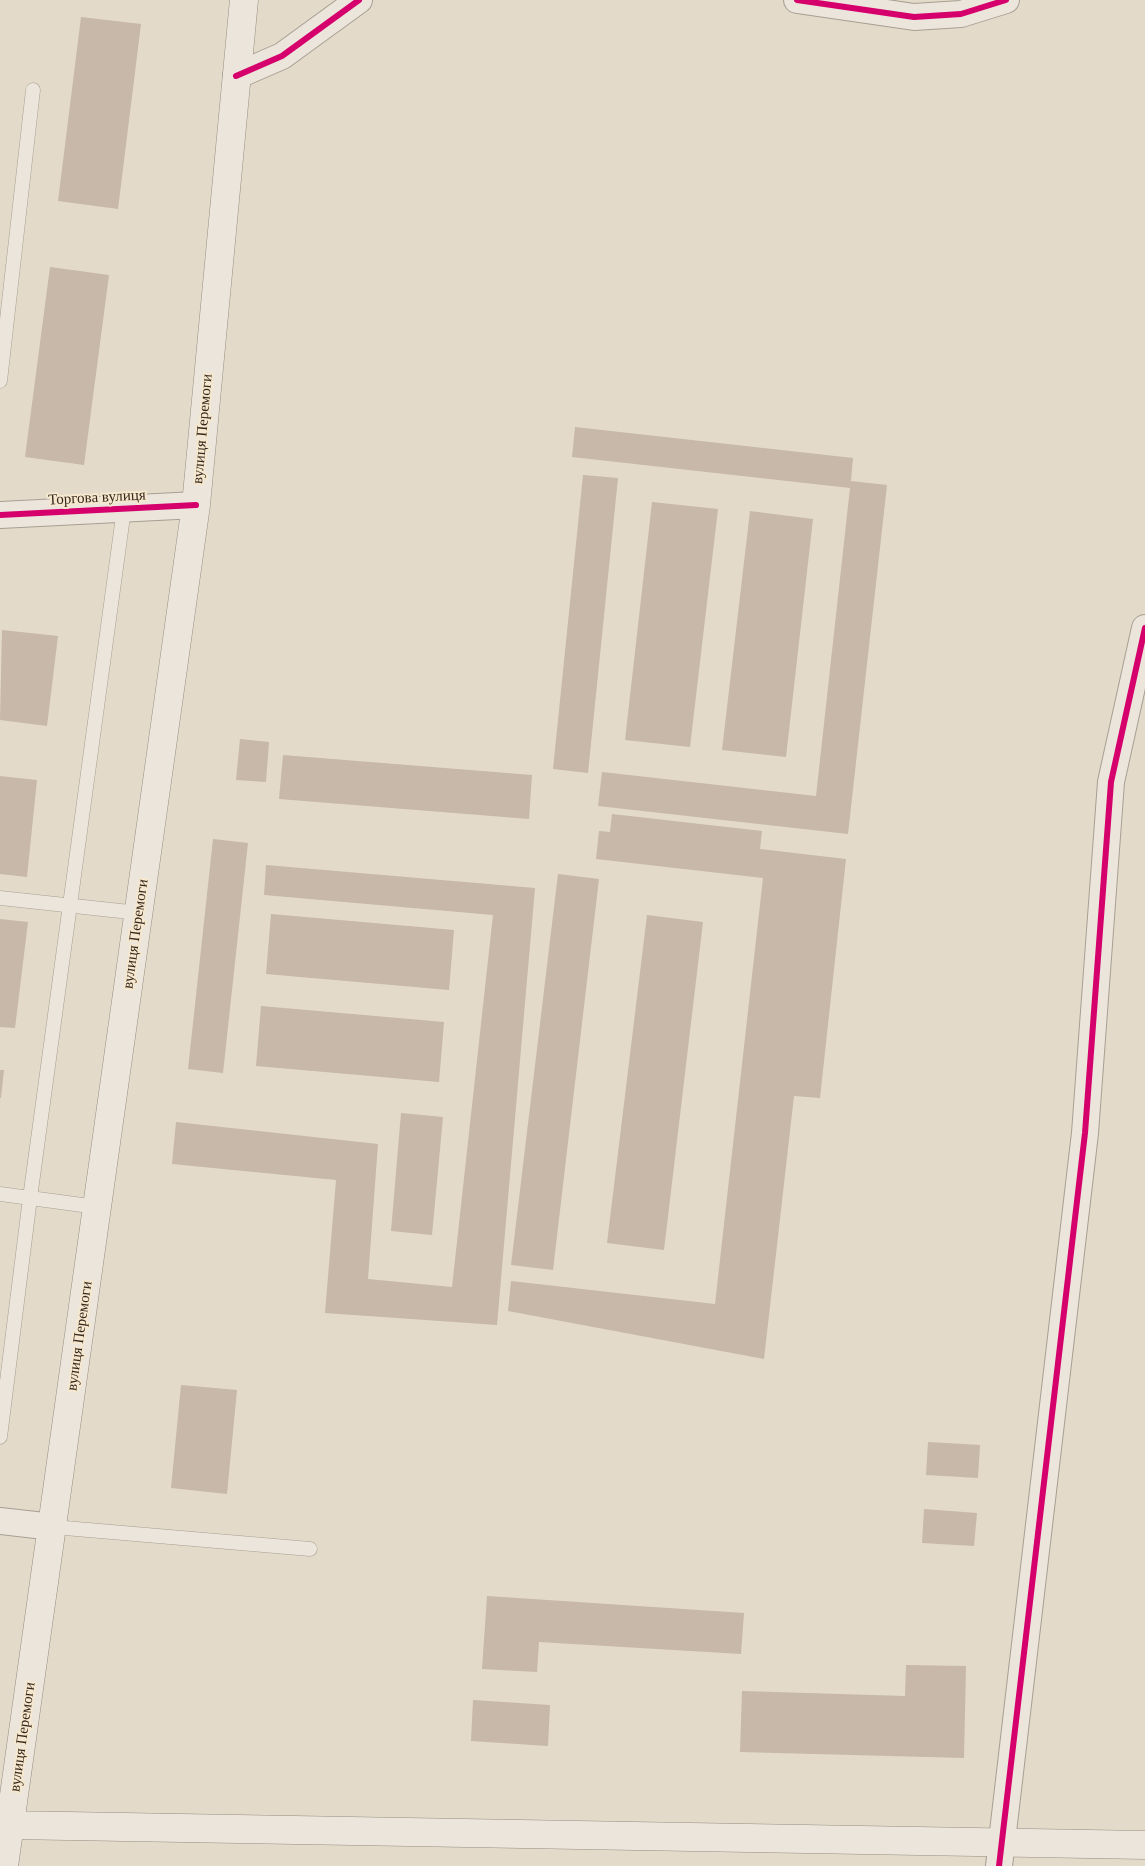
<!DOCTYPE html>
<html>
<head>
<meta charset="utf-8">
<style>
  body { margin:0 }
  canvas { display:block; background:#e3dac9 }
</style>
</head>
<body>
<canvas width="1145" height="1866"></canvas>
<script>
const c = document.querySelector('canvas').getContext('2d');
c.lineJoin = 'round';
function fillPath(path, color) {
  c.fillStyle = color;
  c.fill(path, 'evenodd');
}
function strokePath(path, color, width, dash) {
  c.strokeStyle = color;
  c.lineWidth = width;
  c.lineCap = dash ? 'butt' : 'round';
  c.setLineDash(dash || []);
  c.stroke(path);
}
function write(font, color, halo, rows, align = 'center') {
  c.font = font + ' "Times New Roman",serif';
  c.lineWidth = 4;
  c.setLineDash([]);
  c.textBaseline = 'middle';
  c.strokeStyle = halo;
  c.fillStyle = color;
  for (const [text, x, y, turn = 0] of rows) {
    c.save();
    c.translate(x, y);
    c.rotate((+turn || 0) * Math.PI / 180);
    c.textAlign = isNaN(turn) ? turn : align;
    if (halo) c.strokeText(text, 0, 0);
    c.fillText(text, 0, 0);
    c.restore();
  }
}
const building = new Path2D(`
  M81,17L141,24L118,209L58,201Z
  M50,267L109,275L84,465L25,457Z
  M575,427L853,458L851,481L887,485L848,834L598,806L602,772L816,796L850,488L572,457Z
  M583,475L618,478L588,773L553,769Z
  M652,502L718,509L690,747L625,740Z
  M750,511L813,519L786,757L722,750Z
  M2,630L58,636L47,726L0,720Z
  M240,739L269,742L266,782L236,780Z
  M283,755L532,775L529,819L279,799Z
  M0,776L37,780L27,877L0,874Z
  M612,814L762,831L760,849L846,859L820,1098L794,1096L764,1359L508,1311L511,1281L715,1304L763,878L596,859L599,831L610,832Z
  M213,839L248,843L223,1073L188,1069Z
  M266,865L535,888L497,1325L325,1313L336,1180L172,1164L176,1122L378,1144L368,1279L452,1287L493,915L264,895Z
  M558,874L599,879L553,1270L511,1265Z
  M271,914L454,930L449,990L266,974Z
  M647,915L703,922L664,1250L607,1243Z
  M0,919L28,922L15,1028L0,1027Z
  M261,1006L444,1022L439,1082L256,1066Z
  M0,1070H4L1,1098H0Z
  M401,1113L443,1117L432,1235L391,1231Z
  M181,1385L237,1390L227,1494L171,1488Z
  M928,1442L980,1445L978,1478L926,1475Z
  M924,1509L977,1513L974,1546L922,1543Z
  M487,1596L744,1613L741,1654L539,1642L537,1672L482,1669Z
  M906,1665L966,1666L964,1758L740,1752L742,1691L905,1696Z
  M473,1700L550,1705L548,1746L471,1741Z`);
const lane = new Path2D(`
  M0,381L33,90
  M0,898L139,913
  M0,1194L97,1207
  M0,1437L30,1198L124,509
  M53,1527L310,1549`);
const street = new Path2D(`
  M797,0L914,17L961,14L1006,0
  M236,76L282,56L359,0
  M0,515L196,505
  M0,1521L53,1527
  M999,1866L1085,1133L1111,782L1145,628`);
const secondary = new Path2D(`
  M11,1825L1145,1845
  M4,1866L196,505L244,0`);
const cycleway = new Path2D(`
  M797,0L914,17L961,14L1006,0
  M236,76L282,56L359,0
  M0,515L196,505
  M999,1866L1085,1133L1111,782L1145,628`);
const streetNames = [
  ["вулиця Перемоги",203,429,-85],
  ["Торгова вулиця",97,498,-3],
  ["вулиця Перемоги",136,934,-82],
  ["вулиця Перемоги",80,1336,-82],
  ["вулиця Перемоги",23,1737,-82]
];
fillPath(building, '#c7b8aa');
strokePath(lane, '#a89f93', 15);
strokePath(street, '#a89f93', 28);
strokePath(secondary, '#978e83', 29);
strokePath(lane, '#ebe5db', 14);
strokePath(street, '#ebe5db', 26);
strokePath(secondary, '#ebe5db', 28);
strokePath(cycleway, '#d6006c', 6);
write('15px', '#36271c', '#f5e8ce', streetNames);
</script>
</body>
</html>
